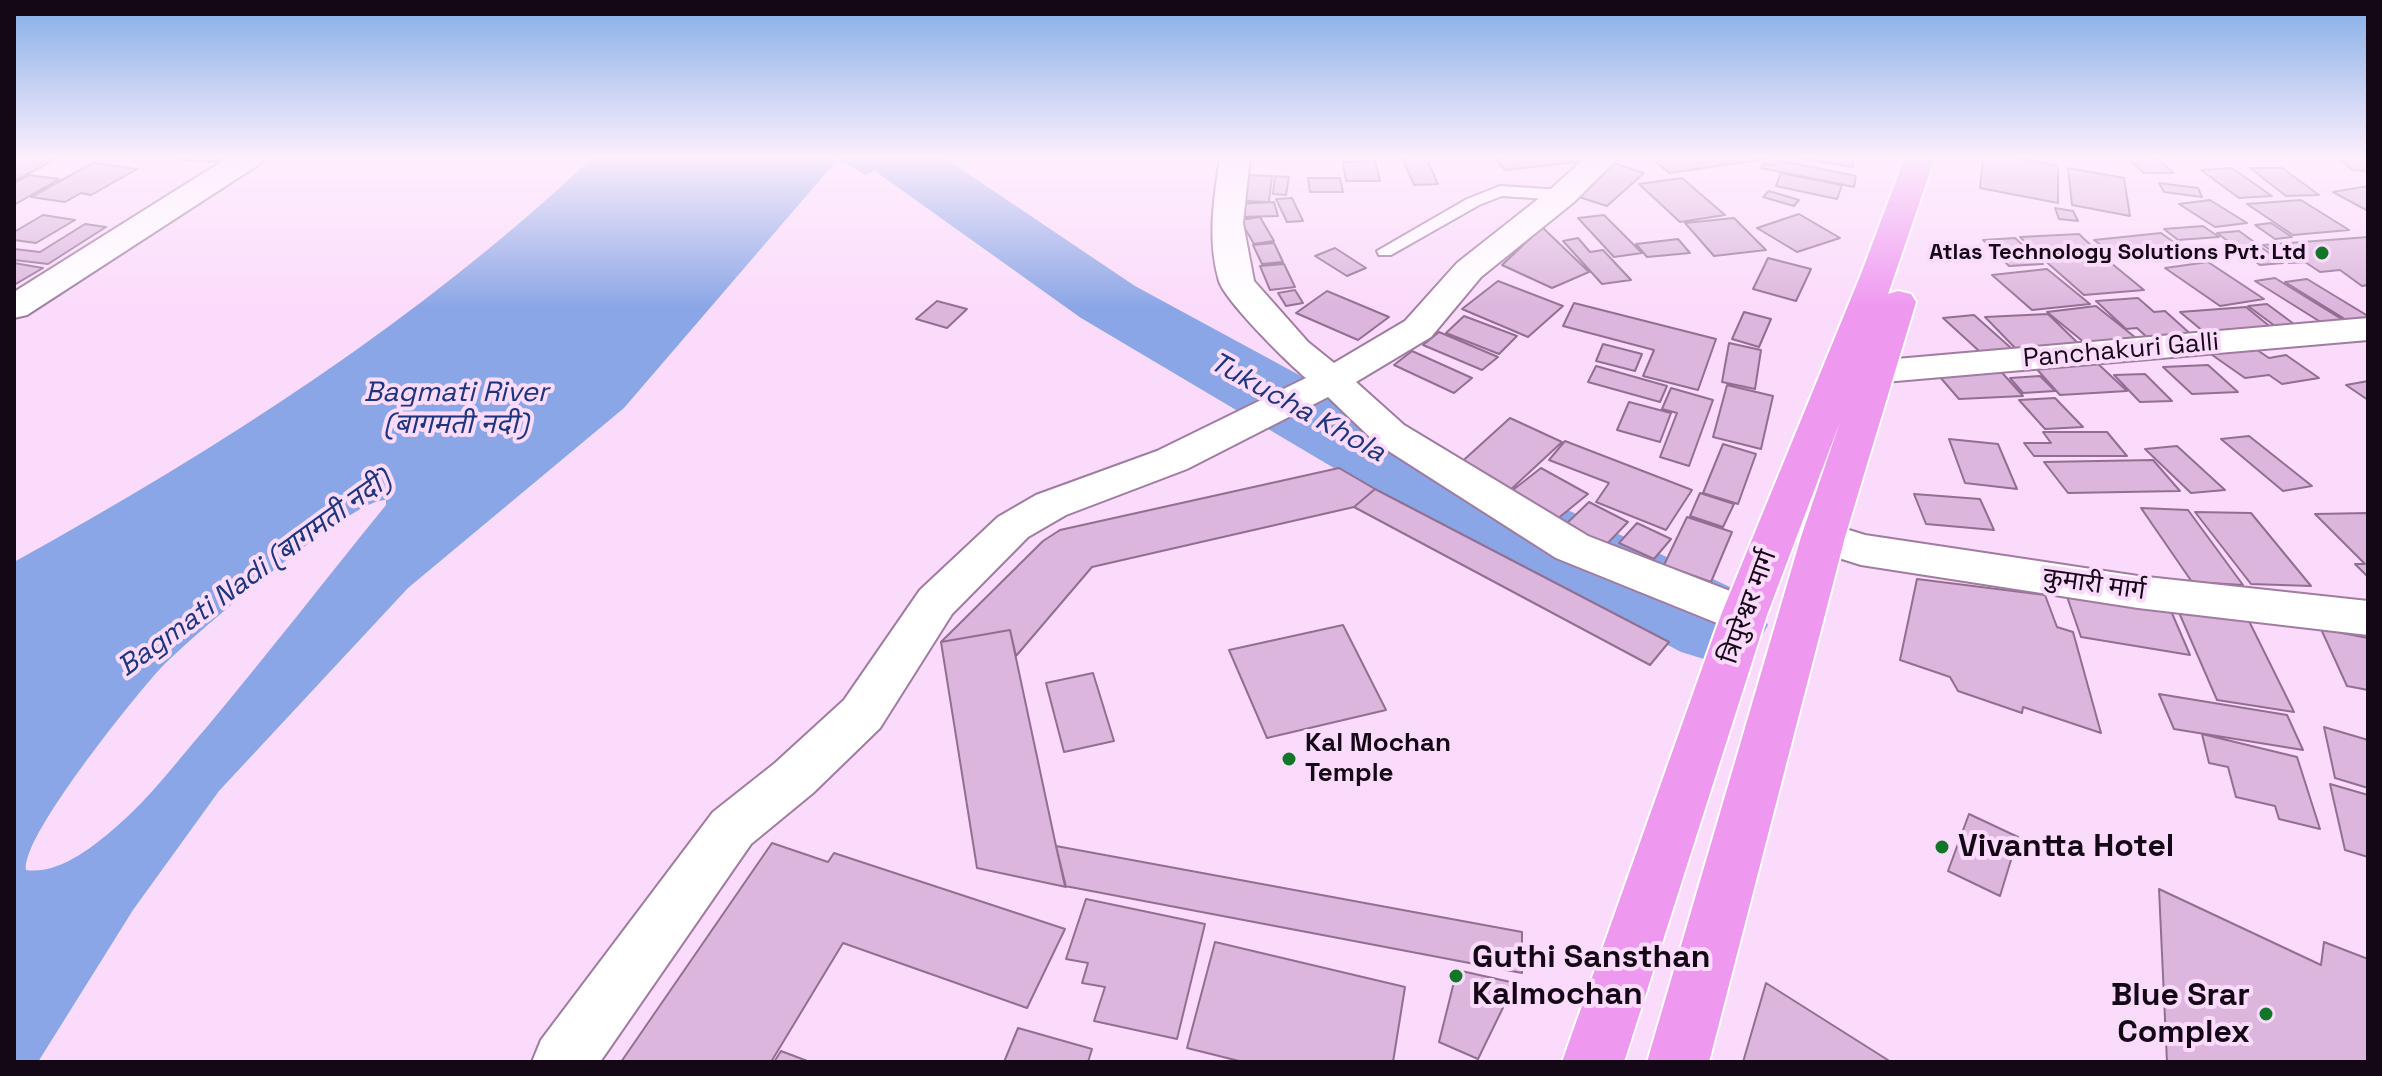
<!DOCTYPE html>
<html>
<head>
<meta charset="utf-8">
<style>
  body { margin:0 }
  #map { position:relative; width:2382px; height:1076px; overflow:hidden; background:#fbdbfb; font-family:"Space Grotesk",sans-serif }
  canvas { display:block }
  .frame { position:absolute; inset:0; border:16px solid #150816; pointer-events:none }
</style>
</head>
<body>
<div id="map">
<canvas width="2382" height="1076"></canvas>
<div class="frame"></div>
</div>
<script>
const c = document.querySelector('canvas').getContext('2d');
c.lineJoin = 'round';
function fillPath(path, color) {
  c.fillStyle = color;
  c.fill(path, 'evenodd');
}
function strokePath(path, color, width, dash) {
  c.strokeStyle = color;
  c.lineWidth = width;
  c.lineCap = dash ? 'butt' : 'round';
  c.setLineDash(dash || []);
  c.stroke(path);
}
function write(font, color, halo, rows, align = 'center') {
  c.font = font + ' "Space Grotesk","Noto Sans Devanagari",sans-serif';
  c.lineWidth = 8;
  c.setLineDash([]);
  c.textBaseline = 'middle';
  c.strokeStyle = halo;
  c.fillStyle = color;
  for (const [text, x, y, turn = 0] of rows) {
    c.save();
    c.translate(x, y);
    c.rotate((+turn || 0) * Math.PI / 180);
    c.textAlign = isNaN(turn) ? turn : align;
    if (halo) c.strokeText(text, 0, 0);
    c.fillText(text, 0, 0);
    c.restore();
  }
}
const water = new Path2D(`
  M593,157H906L865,175L838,159L624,408L408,588L219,791L133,910L38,1062H14V562C220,448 422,319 593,157ZM386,500V505C326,579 267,655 206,728C177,761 150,798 116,827C93,847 58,875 26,870C21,837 132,700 159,670C187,640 353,497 386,500Z`);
const river = new Path2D(`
  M865,157H943L1135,286L1408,434L1753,598L1768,625L1753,652L1717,663L1681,652L1344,474L1081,318L875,171Z`);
const building = new Path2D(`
  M14,157H60L14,181Z
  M185,157H228L222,162L180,160Z
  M1426,157L1438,184L1414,185L1402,158Z
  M1510,157H1574L1578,162L1505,170L1495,159Z
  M1650,157H1770L1772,158L1669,173Z
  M1791,157H1853V167Z
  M1983,157H2013L2058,166V203L1980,188Z
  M2125,157H2155L2174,173H2144Z
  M2330,157H2368V171L2352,170L2339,158Z
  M1776,160L1856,176L1854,187L1761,168L1763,163L1774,165Z
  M1375,161L1380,181H1346L1343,162Z
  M93,163L137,169L91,195L81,193L65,202L31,197Z
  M1614,163L1644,173L1607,206L1576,196Z
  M2068,168L2124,178L2130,216L2072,205Z
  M2232,168L2272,196L2239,198L2201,170Z
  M2250,168H2282L2319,195L2286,196Z
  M1781,173L1842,185L1837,199L1776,186Z
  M29,175L59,179L14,205V183Z
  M1248,175L1272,176L1269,202L1244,201Z
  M1275,176L1289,177L1286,195L1273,194Z
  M1308,178H1340L1343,192H1310Z
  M1682,178L1725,215L1680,222L1639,184Z
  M2159,183L2198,188L2202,197L2164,192Z
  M2368,186V211L2333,192Z
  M1769,191L1799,200L1794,206L1763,197Z
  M1292,198L1303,221L1287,222L1276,199Z
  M2210,200L2247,223L2215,227L2179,204Z
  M2301,200L2349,230L2293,235L2247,204Z
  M1274,202L1278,216L1239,217L1236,204Z
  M2055,208L2073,211L2078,221L2059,219Z
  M1799,214L1840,238L1797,252L1757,228Z
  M43,215L75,220L36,243L14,240V232Z
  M1604,215L1642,253L1614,257L1578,218Z
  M1260,217L1274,241L1254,244L1240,220Z
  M1734,218L1766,250L1714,256L1685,223Z
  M2271,223L2292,237L2275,239L2255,225Z
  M85,224L106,227L48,264L14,260V249L40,252Z
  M2203,226L2219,237L2178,240L2164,229Z
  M1542,227L1589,272L1552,288L1502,265Z
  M2239,231L2283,263L2260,265L2217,233Z
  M2161,233L2189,253L2121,260L2094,240Z
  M2079,234L2097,251L2038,254L2020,237Z
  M2368,237V285L2362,286L2340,270L2320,272L2305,262L2289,263L2263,245Z
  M1578,238L1590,252L1603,250L1631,280L1602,284L1563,241Z
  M2015,238L2043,264L2009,266L1983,240Z
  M1678,239L1690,253L1647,257L1636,244Z
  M1274,243L1283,262L1262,264L1253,245Z
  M1335,248L1366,268L1347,276L1315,256Z
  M2100,254L2144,290L2084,295L2042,258Z
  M1768,258L1811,269L1796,301L1753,289Z
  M2208,262L2264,299L2220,306L2165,268Z
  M14,263L43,268L14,285Z
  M1284,264L1295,287L1270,290L1260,266Z
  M2047,269L2090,304L2032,310L1992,275Z
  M2275,278L2348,323L2327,326L2255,281Z
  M2307,279L2368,316V318L2348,321L2285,282Z
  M1498,281L1563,306L1528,337L1462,309Z
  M1295,290L1303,303L1286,306L1278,293Z
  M1327,291L1389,317L1358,340L1296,313Z
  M2138,298L2154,312L2165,311L2195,338L2151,341L2137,328L2126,329L2096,301Z
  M937,301L967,309L947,328L916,319Z
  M1574,303L1716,339L1698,390L1643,376L1654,350L1563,326Z
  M2267,304L2298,327L2279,329L2248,306Z
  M2096,306L2141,342L2091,348L2047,312Z
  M2246,307L2278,333L2210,337L2180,312Z
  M1744,312L1771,319L1759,347L1732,339Z
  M2048,314L2084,349L2020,353L1985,317Z
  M1974,315L2020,356L1989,360L1943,318Z
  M1464,316L1517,336L1499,354L1446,333Z
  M1439,332L1498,357L1482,370L1423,345Z
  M1729,343L1761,350L1755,389L1722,382Z
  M2247,343L2269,358L2286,355L2319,378L2282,384L2269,375L2245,378L2205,350Z
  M1603,344L1642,354L1635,371L1596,361Z
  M1412,351L1472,378L1454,393L1394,365Z
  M2096,362L2127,391L2060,395L2034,366Z
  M2208,365L2238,392L2192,394L2163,367Z
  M1596,366L1667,386L1660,402L1588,382Z
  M1996,366L2023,396L1959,399L1933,369Z
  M2145,374L2172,401L2140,402L2114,375Z
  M2040,376L2055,391L2023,393L2010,378Z
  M2368,381V400L2346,385Z
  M1727,385L1773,396L1761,449L1713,437Z
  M1671,388L1713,400L1689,466L1660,457L1677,413L1662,409Z
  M2055,398L2083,427L2045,429L2019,400Z
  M1629,402L1671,413L1660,442L1617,430Z
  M1510,418L1562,442L1507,493L1456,467Z
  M2043,432H2107L2127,456H2034L2024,443H2051Z
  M2249,436L2312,486L2283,491L2221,439Z
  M1949,439L1998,444L2017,489L1965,483Z
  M1565,441L1692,490L1666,530L1596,502L1609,483L1549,460Z
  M1723,444L1756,454L1738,504L1703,493Z
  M2177,446L2225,490L2191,493L2145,449Z
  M2153,460L2180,491L2068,493L2044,462Z
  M1339,468L1375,489L1354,507L1092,567L1016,656L1010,630L941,642L1043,541L1060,530Z
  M1541,468L1588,494L1556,520L1509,493Z
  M1375,489L1669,642L1650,665L1354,507Z
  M1700,493L1734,504L1723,527L1690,516Z
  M1914,494L1980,499L1994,530L1926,524Z
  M1589,502L1628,522L1604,547L1564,526Z
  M2141,508L2188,510L2243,585L2192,582Z
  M2195,512L2251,513L2311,586L2251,584Z
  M2368,513V577L2355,564H2365L2315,514Z
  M1687,517L1732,532L1711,582L1664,565Z
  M1637,523L1671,539L1654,559L1619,543Z
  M1917,579L2045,595L2057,627L2073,632L2101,733L2023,707L2022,713L1958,691L1950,677L1900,660Z
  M2064,588L2168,604L2190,655L2081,637Z
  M2174,601L2244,611L2294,712L2217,700Z
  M1343,625L1386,710L1267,738L1229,650Z
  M2321,629L2368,638V690L2347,686Z
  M1010,630L1056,846L1066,887L977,868L941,642Z
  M1093,673L1114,741L1064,752L1046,683Z
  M2159,694L2287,715L2303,750L2174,729Z
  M2324,727L2368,740V788L2335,778Z
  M2202,734L2297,757L2320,829L2279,819L2275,806L2236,797L2228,767L2209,763Z
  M2330,784L2368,795V857L2345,850Z
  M1969,814L2018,837L2000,896L1948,871Z
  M772,843L828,862L834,853L1065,929L1027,1008L843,943L771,1062H621Z
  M1056,846L1522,932V973L1065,886Z
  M2159,889L2321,965L2324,942L2368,959V1062H2167Z
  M1086,899L1205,924L1177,1039L1094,1021L1105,987L1082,983L1088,963L1066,959Z
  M1215,942L1405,987L1393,1062H1243L1187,1048Z
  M1457,970L1515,983L1478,1059L1439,1042Z
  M1766,983L1891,1062H1743Z
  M1018,1028L1092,1049L1088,1062H1004Z
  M781,1051L810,1062H774Z`);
const lane = new Path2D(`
  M1500,186L1563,190L1571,195L1563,200L1502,196L1479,205L1391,255H1379L1377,251L1467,199Z`);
const street = new Path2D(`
  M1220,157H1250L1243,223L1254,281L1308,342L1334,363L1405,321L1457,263L1552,188L1586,157H1619L1574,202L1481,277L1431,337L1356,382L1404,425L1588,536L1761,603L1767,615L1761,627L1744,632L1727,627L1556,558L1376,443L1328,397L1187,469L1066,515L1028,537L952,614L880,728L813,793L751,844L600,1062H532L541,1040L713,812L775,763L844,700L920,590L998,517L1036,495L1157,451L1306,378C1288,363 1225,301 1219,281C1207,240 1214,198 1220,157Z
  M2368,318V340L1873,383L1860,380L1854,372L1860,364L1873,361Z
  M1823,522L1865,535L2138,576L2368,601V635L2138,608L1861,565L1807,548L1801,537L1807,526Z`);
const secondary = new Path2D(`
  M229,157H265L261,163L27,315L14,318V292Z`);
const highway = new Path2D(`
  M1905,157H1935L1888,294L1898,291L1911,294L1916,302L1845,537L1709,1062H1647L1801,537L1840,422L1767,615L1624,1062H1562L1721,615L1861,274Z`);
const markers = [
  [2322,253,8,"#117628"],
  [1289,759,8,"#117628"],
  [1942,847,8,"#117628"],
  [1456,976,8,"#117628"],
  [2266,1014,8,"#117628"]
];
const farPoinames = [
  ["Atlas Technology Solutions Pvt. Ltd",2306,253]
];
const streetNames = [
  ["Panchakuri Galli",2121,351,-5],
  ["कुमारी मार्ग",2094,585,8],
  ["त्रिपुरेश्वर मार्ग",1749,607,-70]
];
const poiNames = [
  ["Kal Mochan",1305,744],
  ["Temple",1305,774]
];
const waterNames = [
  ["Bagmati River",456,393],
  ["(बागमती नदी)",456,425],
  ["Tukucha Khola",1297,408,29],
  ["Bagmati Nadi (बागमती नदी)",255,574,-36]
];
const nearPoinames = [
  ["Vivantta Hotel",1958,847],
  ["Guthi Sansthan",1472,958],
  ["Kalmochan",1472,995],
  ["Blue Srar",2250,996,"right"],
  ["Complex",2250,1033,"right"]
];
fillPath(water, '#8ba6e6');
fillPath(river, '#8ba6e6');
fillPath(building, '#dcb6dd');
strokePath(building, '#926f92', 2);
strokePath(lane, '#9f7ca0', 4);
strokePath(street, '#9f7ca0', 4);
strokePath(secondary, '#9f7ca0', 4);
strokePath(highway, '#fff', 4);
fillPath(lane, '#fff');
fillPath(street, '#fff');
fillPath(secondary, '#fff');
fillPath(highway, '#ee98f0');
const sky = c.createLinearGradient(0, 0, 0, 308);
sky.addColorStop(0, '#83aee7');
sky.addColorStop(0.51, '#fdeffd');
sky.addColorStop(1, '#fdeffd00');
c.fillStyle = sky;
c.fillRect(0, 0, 2382, 308);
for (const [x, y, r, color] of markers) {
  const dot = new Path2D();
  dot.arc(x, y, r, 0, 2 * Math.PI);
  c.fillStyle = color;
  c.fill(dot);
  strokePath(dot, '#fbdbfb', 3);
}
write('bold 22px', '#150816', '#fbdbfb', farPoinames, 'right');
write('26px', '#150816', '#fbdbfb', streetNames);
write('bold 26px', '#150816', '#fbdbfb', poiNames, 'left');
write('italic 28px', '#1c357e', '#fbdbfb', waterNames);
write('bold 32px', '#150816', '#fbdbfb', nearPoinames, 'left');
</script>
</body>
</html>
